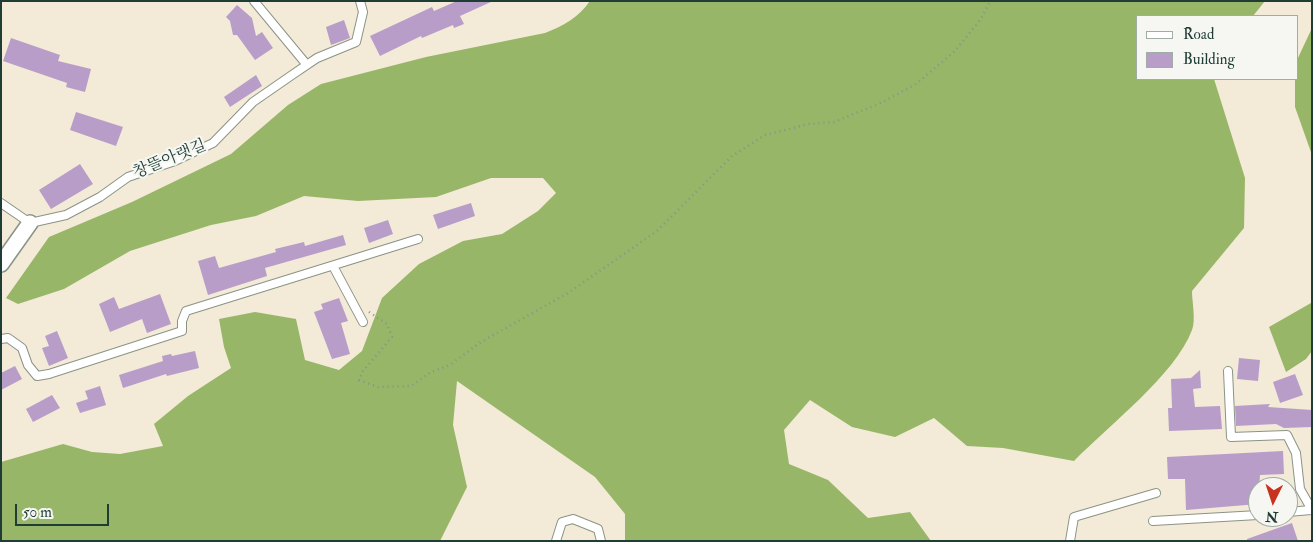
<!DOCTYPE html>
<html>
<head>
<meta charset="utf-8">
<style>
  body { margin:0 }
  #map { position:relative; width:1313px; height:542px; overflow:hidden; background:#f3ead8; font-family:"IM FELL Double Pica",serif }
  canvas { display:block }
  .frame { position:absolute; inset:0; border:2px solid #1f3d34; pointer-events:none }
  .legend { position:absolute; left:1136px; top:15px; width:162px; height:65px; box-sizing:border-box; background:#f6f6f2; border:1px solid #a0aca6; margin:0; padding:6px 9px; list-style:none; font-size:15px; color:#1f3d34 }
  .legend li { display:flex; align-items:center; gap:10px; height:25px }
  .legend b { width:25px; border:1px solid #a0aca6 }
  .north { position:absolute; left:1248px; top:477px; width:50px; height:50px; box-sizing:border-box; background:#f6f6f2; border:1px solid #a0aca6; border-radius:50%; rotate:184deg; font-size:14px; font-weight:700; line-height:20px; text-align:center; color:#1f3d34 }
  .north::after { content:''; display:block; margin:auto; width:18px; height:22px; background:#c8321e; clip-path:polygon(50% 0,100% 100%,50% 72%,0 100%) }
  .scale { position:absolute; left:15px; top:504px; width:94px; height:22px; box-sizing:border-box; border:2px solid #1f3d34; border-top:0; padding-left:6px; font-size:15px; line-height:18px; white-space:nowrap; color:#1f3d34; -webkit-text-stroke:4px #f6f6f2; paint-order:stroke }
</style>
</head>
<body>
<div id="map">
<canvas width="1313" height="542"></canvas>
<div class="frame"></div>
<ul class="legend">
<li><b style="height:6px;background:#fff"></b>Road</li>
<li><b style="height:14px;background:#b89dc9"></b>Building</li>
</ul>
<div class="north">N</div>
<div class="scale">50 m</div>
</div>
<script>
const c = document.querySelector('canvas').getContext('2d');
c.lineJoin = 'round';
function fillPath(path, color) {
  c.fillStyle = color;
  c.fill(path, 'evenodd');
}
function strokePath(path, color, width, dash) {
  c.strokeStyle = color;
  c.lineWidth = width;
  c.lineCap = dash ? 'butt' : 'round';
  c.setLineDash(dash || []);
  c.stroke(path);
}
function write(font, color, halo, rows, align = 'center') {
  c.font = font + ' "IM FELL Double Pica","Noto Serif KR",serif';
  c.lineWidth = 4.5;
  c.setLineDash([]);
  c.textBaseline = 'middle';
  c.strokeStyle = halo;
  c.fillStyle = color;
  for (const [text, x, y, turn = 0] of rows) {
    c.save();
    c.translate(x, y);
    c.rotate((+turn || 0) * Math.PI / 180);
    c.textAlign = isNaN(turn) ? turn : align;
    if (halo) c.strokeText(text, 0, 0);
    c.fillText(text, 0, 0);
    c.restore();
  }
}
const forest = new Path2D(`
  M590,1H1265L1253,16H1137V79H1214L1245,178L1244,228L1192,291C1192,302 1196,320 1192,330C1175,375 1109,425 1074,461L1003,448L967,446L934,418L895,437L852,427L810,400L784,430L789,464L828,480L868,518L910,512L931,541H625V514L595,477L457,381L453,425L467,487L440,541H1V462L63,444L92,452L120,454L163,446L154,424L188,396L231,368L224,347L219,319L255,312L296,319L305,360L339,370L362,351L382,298L419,264L463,241L502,234L538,211L556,193L543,178H491L436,197L358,201L304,196L256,216L211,225L130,251L64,289L18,304L6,298L49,237L132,202L231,154L288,105L321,84L426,57L545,33C563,26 578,18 590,1Z
  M1312,28V155L1295,107V79H1297V60Z
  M1312,299V351L1306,359L1286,372L1269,327L1311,303Z`);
const building = new Path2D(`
  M457,1H493L460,16L464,24L454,28L453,25L422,38L421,36L380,56L370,36L432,7L434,11Z
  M237,5L252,18L256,36L262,32L273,48L255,60L237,35H233L230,21L226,17Z
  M344,20L350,38L331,45L326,27Z
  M11,38L60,55L58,61L91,69L85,92L66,87L67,83L3,61Z
  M256,75L262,86L230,107L224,97Z
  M76,112L123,127L116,146L70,130Z
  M80,164L93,184L51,209L39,190Z
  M471,203L475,216L438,229L433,215Z
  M388,220L393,234L369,243L364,228Z
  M343,235L346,245L265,268L267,276L208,295L198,261L215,256L219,268L276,252L275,249L304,242L305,246Z
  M160,294L171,324L147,333L142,319L110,332L99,304L114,297L119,309Z
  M339,298L348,321L341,323L350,354L332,359L314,312L323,309L321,304Z
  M57,331L68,358L49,366L42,348L49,346L45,336Z
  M195,351L199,368L167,376L166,374L123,388L119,375L163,361L162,356L171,354L172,356Z
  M1239,358L1260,360L1258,381L1237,379Z
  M15,366L22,379L1,390V373Z
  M1200,370L1201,388L1193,389L1195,407L1220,406L1222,429L1169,431L1168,408H1172L1171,379L1191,378Z
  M1295,374L1303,395L1280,403L1273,382Z
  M100,386L106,405L80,413L76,403L88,399L85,391Z
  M52,395L60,408L33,422L26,409Z
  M1270,404L1268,407L1312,410V427L1284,428L1276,424L1236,426L1235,406Z
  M1283,451L1284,474L1260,475L1258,504L1186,510L1185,479H1168L1167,457Z
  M1292,523L1298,541H1247V539Z`);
const path = new Path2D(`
  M369,312L387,324L392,337L363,371L359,380L378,387L411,386L431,372L450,365L481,342L568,293L657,231L732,156L765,135L809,124L834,122L883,102L916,84L955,51L981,19L990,1`);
const service = new Path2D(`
  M254,1L307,65
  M1,203L30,223L66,215L100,197L128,177L175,161L213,143L253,102L292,75L317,58L356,42L363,12L360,1
  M333,266L363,322
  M1,339L8,338L22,348L28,365L37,376L49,374L182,331V321L186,311L418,239
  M1228,371L1231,437L1287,435L1296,453L1300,489L1312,510
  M1288,512L1311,510
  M1153,521L1258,515
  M556,541L562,522L573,519L598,529L601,541
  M1070,541L1074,517L1156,493`);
const minor = new Path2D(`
  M1,264L30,223`);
const streetNames = [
  ["창뜰아랫길",170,160,-22]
];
fillPath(forest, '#98b668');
fillPath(building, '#b89dc9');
strokePath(service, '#899486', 10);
strokePath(minor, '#899486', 18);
strokePath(path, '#899486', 2.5, [1, 4]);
strokePath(service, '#fff', 8);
strokePath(minor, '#fff', 15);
write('16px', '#1f3d34', '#f6f6f2', streetNames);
</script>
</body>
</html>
